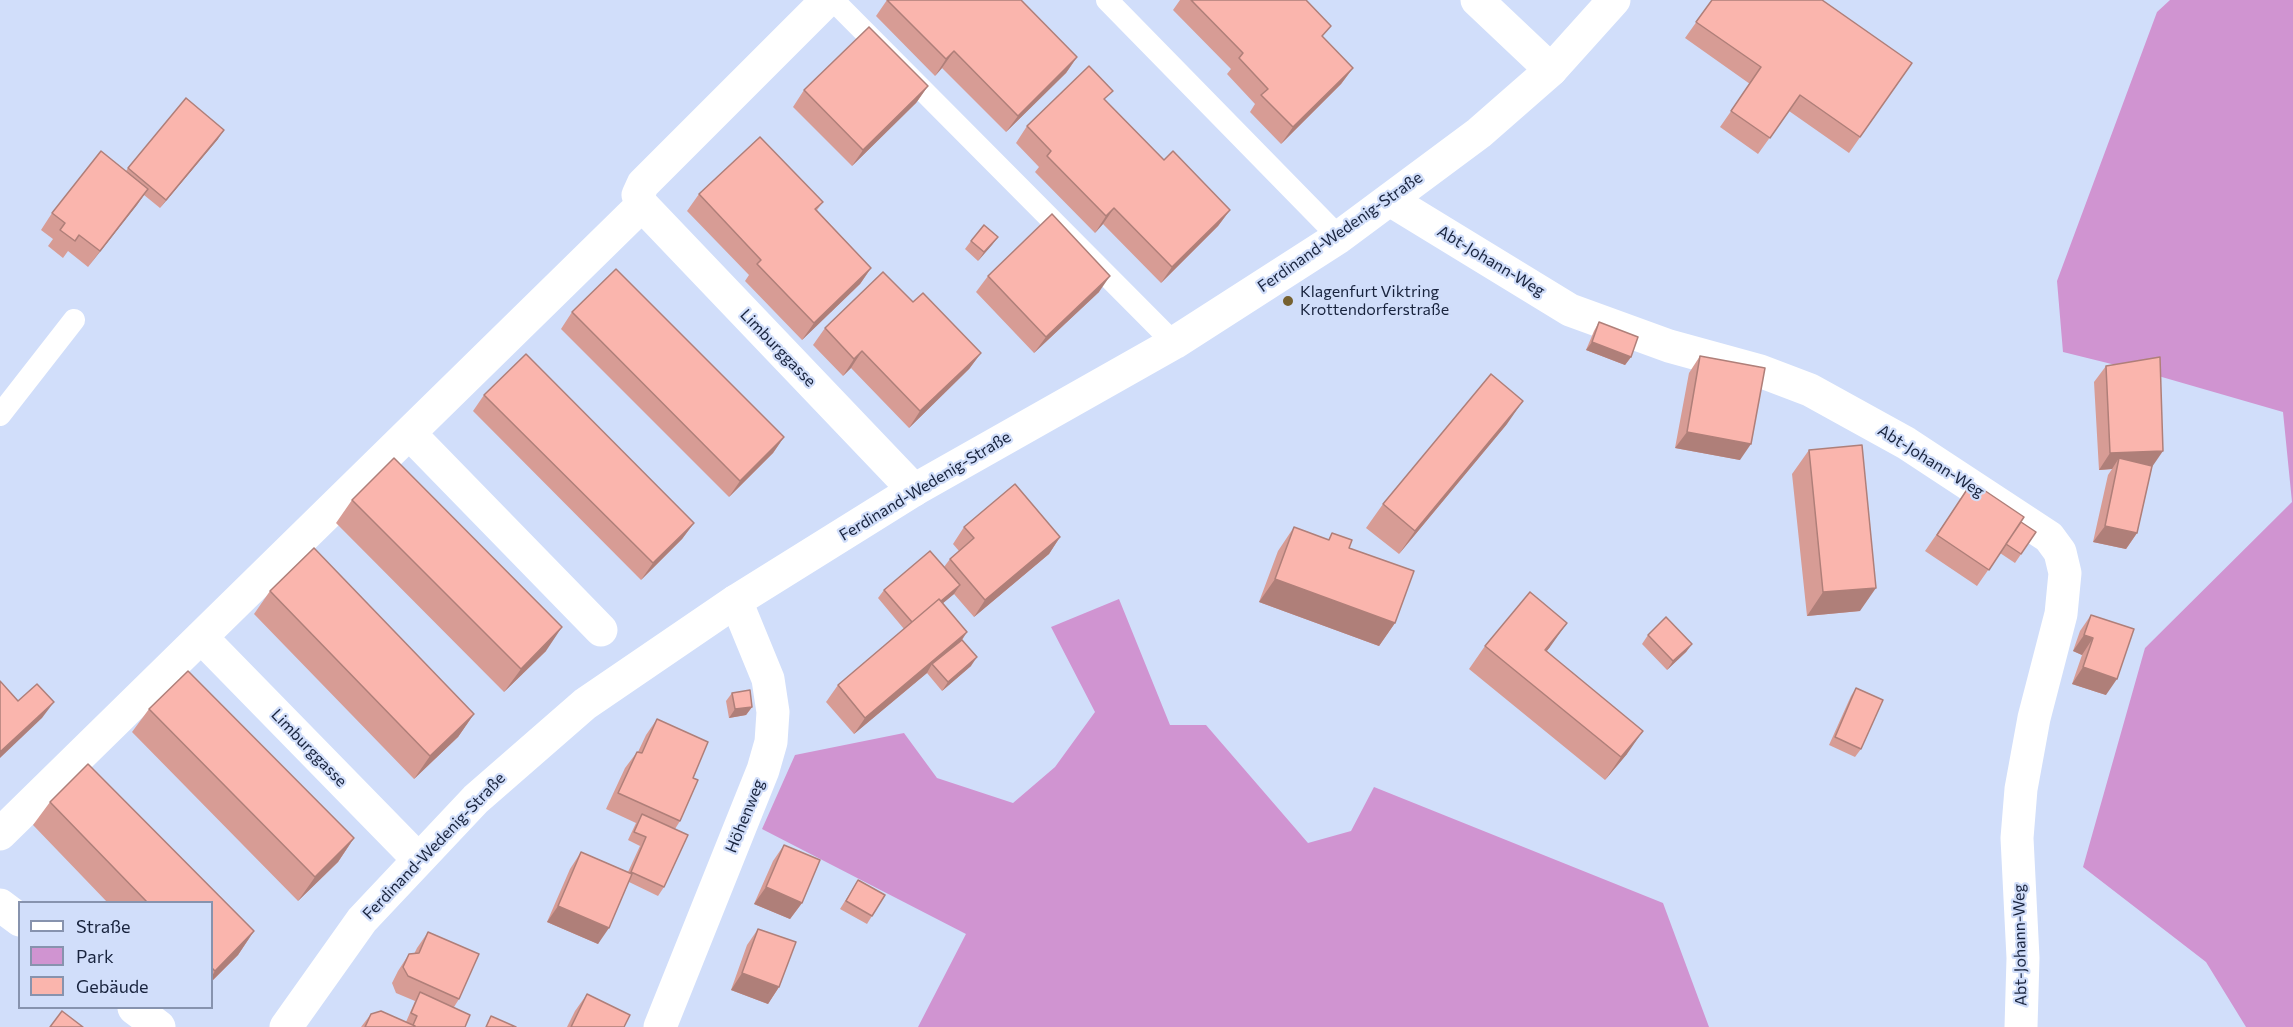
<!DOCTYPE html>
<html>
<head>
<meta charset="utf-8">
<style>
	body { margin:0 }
	#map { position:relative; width:2293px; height:1027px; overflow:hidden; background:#d1defa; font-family:Commissioner,sans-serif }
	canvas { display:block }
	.legend { position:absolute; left:18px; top:901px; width:195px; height:108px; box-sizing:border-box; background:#d1defa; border:2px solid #8793ae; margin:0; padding:8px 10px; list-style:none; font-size:18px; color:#18233d }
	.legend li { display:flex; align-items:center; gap:12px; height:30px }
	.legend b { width:30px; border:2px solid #8793ae }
</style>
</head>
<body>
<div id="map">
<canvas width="2293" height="1027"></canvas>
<ul class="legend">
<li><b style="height:8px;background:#fff"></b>Straße</li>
<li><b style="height:16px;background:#d094d1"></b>Park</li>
<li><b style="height:16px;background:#fab5ad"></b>Gebäude</li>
</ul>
</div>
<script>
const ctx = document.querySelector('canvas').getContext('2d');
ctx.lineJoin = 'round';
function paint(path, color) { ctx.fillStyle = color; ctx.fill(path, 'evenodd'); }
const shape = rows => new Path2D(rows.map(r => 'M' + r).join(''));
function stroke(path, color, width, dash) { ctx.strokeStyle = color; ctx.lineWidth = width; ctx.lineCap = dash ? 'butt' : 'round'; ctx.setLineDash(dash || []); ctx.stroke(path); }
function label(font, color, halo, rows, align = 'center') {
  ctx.font = font + ' Commissioner,sans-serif'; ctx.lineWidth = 4.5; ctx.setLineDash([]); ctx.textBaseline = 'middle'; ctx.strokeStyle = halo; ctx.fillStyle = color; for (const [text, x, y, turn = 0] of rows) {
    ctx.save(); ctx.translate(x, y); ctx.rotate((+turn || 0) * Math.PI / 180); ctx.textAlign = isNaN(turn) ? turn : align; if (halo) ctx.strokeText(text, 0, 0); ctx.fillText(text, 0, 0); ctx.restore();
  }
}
const green = shape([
	[2170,0,2293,0,2293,1027,2246,1027,2206,962,2083,867,2145,648,2292,502,2283,412,2148,373,2063,352,2057,281,2157,12],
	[1119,599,1170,725,1206,725,1308,843,1351,831,1374,787,1663,903,1709,1027,918,1027,966,934,762,829,795,755,904,733,937,778,1013,803,1055,767,1095,712,1051,627]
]);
const service = shape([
	[833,0,1174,343],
	[1107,0,1339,237],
	[0,415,74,320]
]);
const minor = shape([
	[827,0,643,184,638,195,642,205,914,490],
	[1477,0,1551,70],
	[1390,200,1570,310,1669,346,1760,371,1810,390,1906,443,2049,537,2060,552,2065,573,2061,614,2034,718,2021,789,2017,838,2023,958,2021,1027],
	[410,434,601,630],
	[201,637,418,859],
	[0,834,642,205],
	[0,905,20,920],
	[134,1008,159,1027],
	[660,1027,763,770,771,742,773,712,768,679,736,601]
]);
const tertiary = shape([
	[286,1027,362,920,476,799,585,704,736,601,914,490,1174,343,1339,237,1479,133,1551,70,1614,0]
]);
const wall = shape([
	[887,0,1077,57,1066,73,1006,132,942,68,935,76,876,16],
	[1180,0,1306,0,1323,38,1353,68,1341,84,1281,144,1250,112,1255,104,1227,74,1231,69,1173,10],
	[1712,0,1912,63,1849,153,1789,111,1758,154,1720,127,1750,84,1685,38],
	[928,86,916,103,852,166,793,107,804,90],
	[1106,101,1164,160,1230,210,1218,226,1161,283,1103,224,1095,233,1035,172,1039,167,1016,143,1027,126],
	[218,139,160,208,144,195,88,267,68,251,63,258,48,246,53,239,41,230,52,213,126,171,128,168],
	[699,194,823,202,817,210,871,268,860,284,802,340,745,281,749,275,687,211],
	[998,237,978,261,965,249,971,241],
	[988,276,1099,292,1034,353,976,292],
	[913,302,981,353,969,369,909,428,851,368,843,376,813,345,825,328],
	[572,312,784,437,773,453,729,497,561,329],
	[1599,322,1631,357,1625,365,1586,350,1594,331],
	[1700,356,1740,460,1675,448,1689,373],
	[2106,366,2152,467,2137,533,2126,549,2093,542,2108,475,2112,469,2099,470,2094,382],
	[484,395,694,523,682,539,641,580,473,411],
	[1507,424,1399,554,1366,528,1383,504],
	[1809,450,1860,611,1807,616,1792,474],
	[1961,499,2021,522,2036,532,2015,563,2000,553,1977,586,1925,551],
	[352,500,546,651,504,692,336,523],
	[964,527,1060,537,1049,554,974,617,954,594,943,603,967,632,962,640,971,666,942,691,927,673,854,734,826,702,838,685,904,629,878,598,884,590,944,567,950,559,959,551,953,544],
	[1294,527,1328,540,1332,533,1349,548,1395,623,1379,646,1259,602,1278,551],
	[270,591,474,714,458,737,414,779,254,614],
	[2091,615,2106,695,2072,684,2082,655,2073,651,2080,631],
	[1648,635,1692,644,1686,652,1667,670,1642,644],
	[1485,646,1550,647,1546,652,1627,754,1605,780,1469,669],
	[1856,688,1861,749,1855,757,1829,745,1851,696],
	[732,693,752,707,746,715,729,718,726,701],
	[149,709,354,838,338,862,298,901,132,732],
	[657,719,693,778,680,821,675,829,664,887,658,896,629,882,598,944,547,922,570,869,581,852,628,872,640,846,628,840,636,823,606,809,625,768,637,752,638,752,646,735],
	[88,764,254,931,238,955,212,981,212,903,108,903,33,825,50,802],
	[784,845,802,903,790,919,754,904,773,861],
	[858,880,872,916,867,924,840,909],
	[758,929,779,987,768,1004,731,990,747,945],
	[428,932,459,999,454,1007,465,1027,361,1027,371,1014,406,1022,415,1001,396,993,392,983,398,971,409,954,414,954,417,948],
	[587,994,624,1027,567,1027,575,1011]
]);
const shadedWall = shape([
	[954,51,942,68,935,76,946,59],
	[1077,57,1066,73,1006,132,1018,116],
	[1353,68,1341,84,1281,144,1293,127],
	[928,86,916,103,852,166,863,150],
	[224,130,218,139,160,208,166,200],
	[148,189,137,205,88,267,100,251],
	[1114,208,1103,224,1095,233,1106,216],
	[1230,210,1218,226,1161,283,1172,267],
	[998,237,992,245,978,261,984,252],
	[871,268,860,284,802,340,814,323],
	[1110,276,1099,292,1034,353,1046,337],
	[1592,342,1631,357,1625,365,1586,350],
	[862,351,851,368,843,376,854,359],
	[981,353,969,369,909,428,920,411],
	[1523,401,1507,424,1399,554,1415,531],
	[1687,432,1751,444,1740,460,1675,448],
	[784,437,773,453,729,497,740,481],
	[2163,451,2152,467,2119,458,2112,469,2099,470,2110,453],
	[694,523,682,539,641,580,653,563],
	[2105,526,2137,533,2126,549,2093,542],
	[1060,537,1049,554,974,617,985,600],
	[1275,579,1395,623,1379,646,1259,602],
	[960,585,954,594,907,633,913,624],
	[1876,588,1860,611,1807,616,1823,592],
	[1567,623,1550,647,1528,674,1545,650],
	[562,627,546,651,504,692,521,669],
	[967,632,956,648,932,664,927,673,854,734,865,718],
	[2084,635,2093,638,2082,655,2073,651],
	[1692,644,1686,652,1667,670,1673,661],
	[977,657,971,666,942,691,948,682],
	[2083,667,2117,679,2106,695,2072,684],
	[54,702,42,718,0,758,0,752],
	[752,707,746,715,729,718,735,709],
	[474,714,458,737,414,779,430,756],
	[1643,731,1627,754,1605,780,1621,757],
	[354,838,338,862,298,901,315,877],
	[766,887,802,903,790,919,754,904],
	[558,906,609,928,598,944,547,922],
	[254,931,238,955,212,981,212,976,215,971],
	[742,973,779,987,768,1004,731,990]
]);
const building = shape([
	[887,0,1021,0,1077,57,1018,116,954,51,946,59,887,0],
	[1191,0,1306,0,1331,26,1322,36,1353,68,1293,127,1261,95,1268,89,1239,58,1243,53,1191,0],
	[1712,0,1822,0,1912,63,1860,137,1800,95,1770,138,1731,111,1761,67,1696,22,1712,0],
	[869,27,928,86,863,150,804,90,869,27],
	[1089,66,1113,91,1104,99,1164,160,1173,151,1230,210,1172,267,1114,208,1106,216,1047,156,1051,151,1027,126,1089,66],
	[186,98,224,130,166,200,128,168,186,98],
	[760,137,823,202,815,209,871,268,814,323,757,264,761,260,699,194,760,137],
	[101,151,148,189,100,251,79,235,75,241,60,230,65,223,52,213,101,151],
	[1052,214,1110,276,1046,337,988,276,1052,214],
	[984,225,998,237,984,252,971,241,984,225],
	[616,269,784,437,740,481,572,312,616,269],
	[883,272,913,302,923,293,981,353,920,411,862,351,854,359,825,328,883,272],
	[1599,322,1638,337,1631,357,1592,342,1599,322],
	[526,354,694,523,653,563,484,395,526,354],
	[1700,356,1765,368,1751,444,1687,432,1700,356],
	[2160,357,2163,451,2110,453,2106,366,2160,357],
	[1491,374,1523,401,1415,531,1383,504,1491,374],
	[1862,445,1876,588,1823,592,1809,450,1862,445],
	[394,458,562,627,521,669,352,500,394,458],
	[2119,458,2152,466,2137,533,2105,526,2119,458],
	[1972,482,2024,517,1989,570,1937,535,1972,482],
	[1015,484,1060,537,985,600,950,559,974,538,964,527,1015,484],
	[2021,522,2036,532,2021,554,2006,544,2021,522],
	[1294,527,1329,540,1332,533,1352,540,1349,548,1414,571,1395,623,1275,579,1294,527],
	[314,548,474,714,430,756,270,591,314,548],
	[930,551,960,585,941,601,939,599,912,622,884,590,930,551],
	[1530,592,1567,623,1545,650,1643,731,1621,757,1485,646,1530,592],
	[939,599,967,632,865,718,838,685,939,599],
	[2091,615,2134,629,2117,679,2083,667,2093,638,2084,635,2091,615],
	[1666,617,1692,644,1673,661,1648,635,1666,617],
	[962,640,977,657,948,682,932,664,962,640],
	[188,671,354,838,315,877,149,709,188,671],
	[0,681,18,701,37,684,54,702,0,752,0,681],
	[1856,688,1883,700,1861,749,1835,737,1856,688],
	[750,690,752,707,735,709,732,693,750,690],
	[657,719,708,742,693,778,698,780,680,821,618,793,637,752,642,753,657,719],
	[88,764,254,931,215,971,212,968,212,903,148,903,50,802,88,764],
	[642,814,688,835,664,887,631,872,646,837,634,832,642,814],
	[784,845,820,860,802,903,766,887,784,845],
	[581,852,632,874,609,928,558,906,581,852],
	[858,880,885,895,872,916,846,901,858,880],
	[758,929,796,942,779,987,742,973,758,929],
	[428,932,479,954,459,999,408,976,403,967,409,954,419,953,428,932],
	[420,992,470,1015,465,1027,414,1027,415,1026,413,1025,417,1016,411,1013,420,992],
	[587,994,630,1015,624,1027,571,1027,587,994],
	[62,1011,83,1027,50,1027,62,1011],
	[381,1011,415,1026,414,1027,365,1027,371,1014,381,1011],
	[491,1016,516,1027,486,1027,491,1016]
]);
const markers = [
	[1288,301,6,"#766130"]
];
const streetNames = [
	["Ferdinand-Wedenig-Straße",1340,232,-35],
	["Abt-Johann-Weg",1491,261,31],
	["Limburggasse",778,348,46],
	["Abt-Johann-Weg",1931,461,32],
	["Ferdinand-Wedenig-Straße",925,486,-31],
	["Limburggasse",309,748,46],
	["Höhenweg",745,816,-68],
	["Ferdinand-Wedenig-Straße",434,846,-46],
	["Abt-Johann-Weg",2020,945,-91]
];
const poiNames = [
	["Klagenfurt Viktring",1300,292],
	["Krottendorferstraße",1300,310]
];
paint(green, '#d094d1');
stroke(service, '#fff', 22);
stroke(minor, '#fff', 33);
stroke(tertiary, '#fff', 33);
paint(wall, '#d79c95');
paint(shadedWall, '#af7f79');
paint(building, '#fab5ad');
stroke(building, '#af7f79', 1.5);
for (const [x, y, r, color] of markers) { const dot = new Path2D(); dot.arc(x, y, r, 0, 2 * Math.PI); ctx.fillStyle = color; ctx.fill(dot); stroke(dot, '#d1defa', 2); }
label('16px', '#18233d', '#d1defa', streetNames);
label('16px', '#18233d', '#d1defa', poiNames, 'left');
</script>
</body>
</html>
